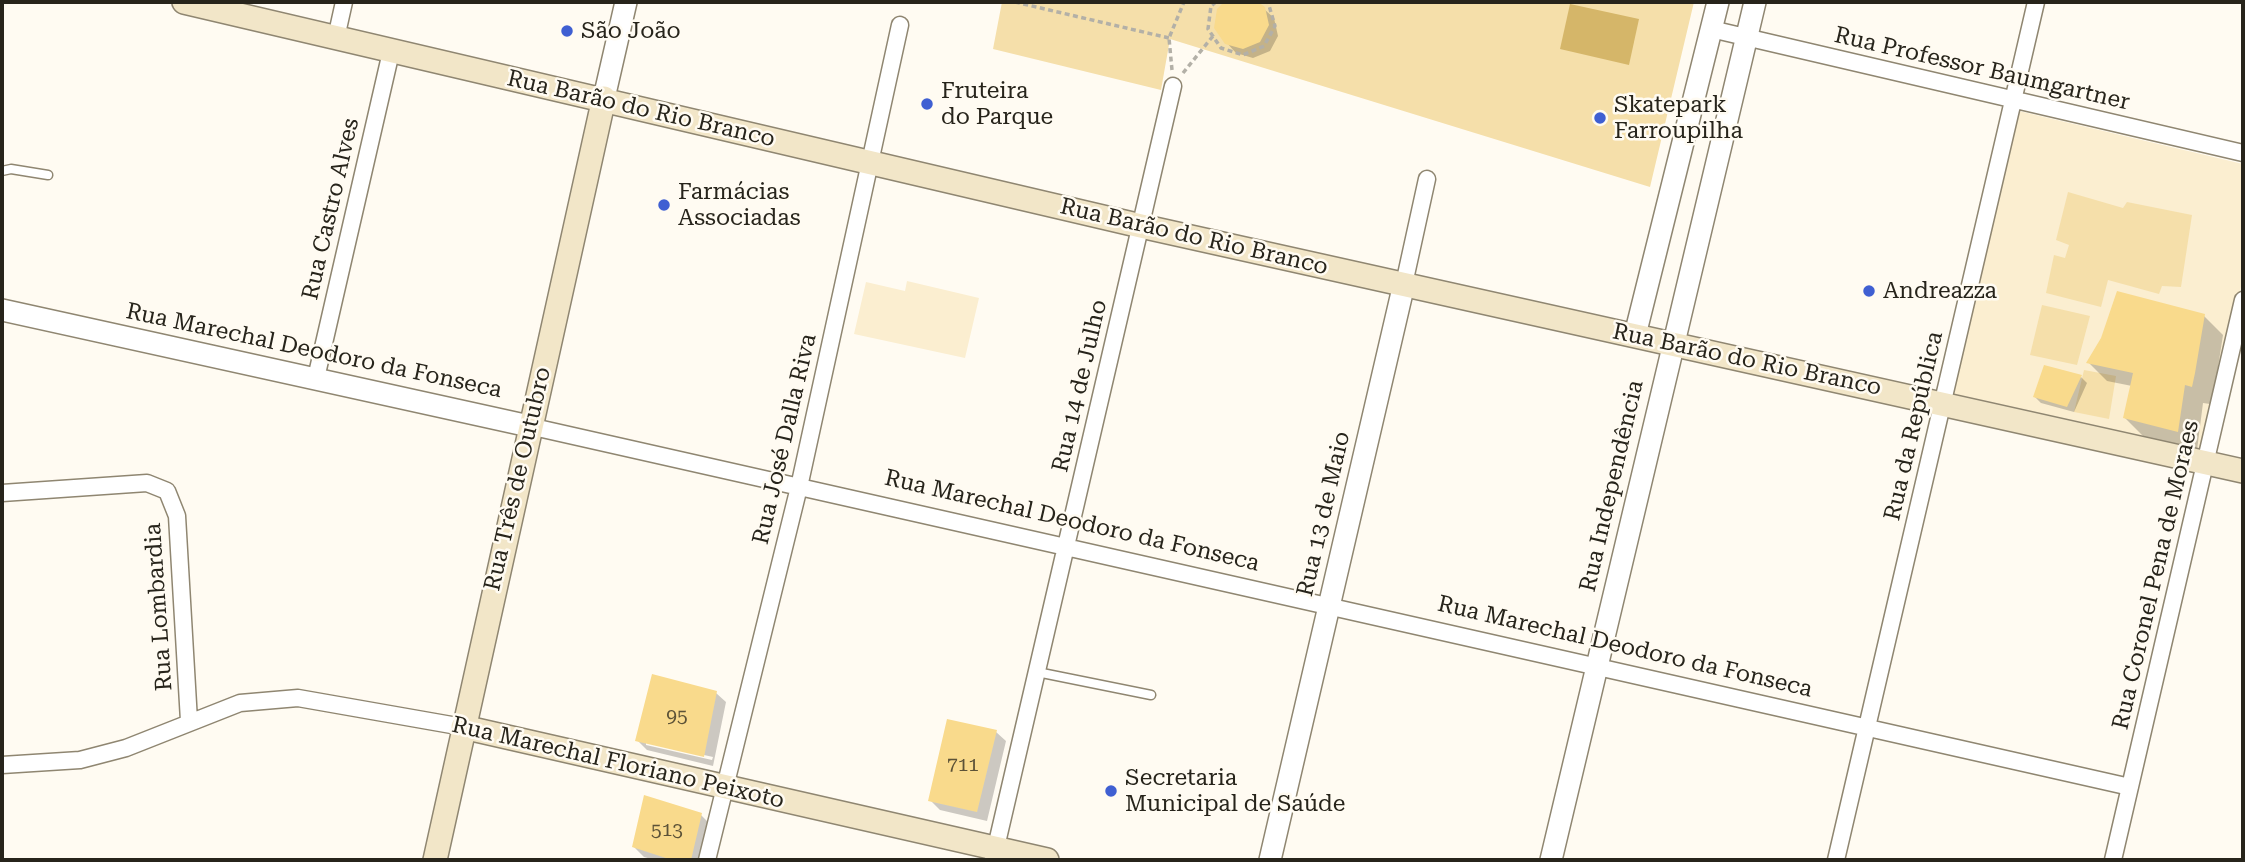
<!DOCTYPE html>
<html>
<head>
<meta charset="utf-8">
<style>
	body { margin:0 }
	#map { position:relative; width:2245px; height:862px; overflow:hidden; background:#fffbf2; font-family:"Roboto Serif",serif }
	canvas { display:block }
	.frame { position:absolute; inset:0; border:4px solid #27241b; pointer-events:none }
</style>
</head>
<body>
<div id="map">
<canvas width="2245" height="862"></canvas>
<div class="frame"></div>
</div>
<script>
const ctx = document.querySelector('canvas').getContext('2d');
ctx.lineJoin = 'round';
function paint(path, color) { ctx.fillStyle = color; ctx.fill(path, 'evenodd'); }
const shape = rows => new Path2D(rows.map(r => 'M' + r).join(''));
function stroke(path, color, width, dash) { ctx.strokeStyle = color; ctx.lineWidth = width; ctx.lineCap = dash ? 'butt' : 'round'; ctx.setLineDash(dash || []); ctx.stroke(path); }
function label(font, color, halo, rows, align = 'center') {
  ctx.font = font + ' "Roboto Serif",serif'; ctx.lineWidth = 5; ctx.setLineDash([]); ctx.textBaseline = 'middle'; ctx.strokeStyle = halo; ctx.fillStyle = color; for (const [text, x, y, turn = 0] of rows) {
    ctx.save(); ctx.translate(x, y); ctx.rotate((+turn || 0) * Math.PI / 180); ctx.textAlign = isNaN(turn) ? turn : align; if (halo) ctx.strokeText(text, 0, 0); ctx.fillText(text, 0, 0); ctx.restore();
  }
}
const built = shape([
	[2019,111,2243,164,2243,276,2216,417,2201,454,1951,400],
	[907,281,979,298,965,358,854,334,866,282,905,291]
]);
const green = shape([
	[1002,2,1694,2,1650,187,1170,39,1161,90,993,49],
	[2068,192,2123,208,2127,202,2192,215,2181,287,2162,286,2159,294,2108,280,2101,307,2046,293,2054,255,2065,258,2069,245,2056,240],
	[2042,305,2090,316,2077,365,2030,355],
	[2084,370,2116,376,2109,419,2074,412]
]);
const water = shape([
	[1570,4,1639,19,1629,65,1560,49]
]);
const shadow = shape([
	[1227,2,1256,2,1274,18,1278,36,1270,51,1253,58,1236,53,1226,42,1218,10],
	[2204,316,2223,335,2214,393,2210,404,2203,403,2197,450,2144,437,2125,418,2132,386,2107,381,2089,363],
	[2081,377,2087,383,2074,412,2041,403,2035,397],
	[716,693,726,702,713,766,647,750,637,740],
	[646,742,713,757,712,760,646,745],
	[996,732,1006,741,987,821,940,810,930,800],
	[701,815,711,825,702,860,655,860,644,857,634,847]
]);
const building = shape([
	[1224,2,1258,2,1265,7,1269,25,1260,42,1243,49,1225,44,1214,28,1217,9],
	[2117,291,2205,314,2195,373,2192,387,2185,385,2178,432,2123,418,2133,373,2086,363,2101,338],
	[2044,365,2082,375,2067,407,2033,397],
	[652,674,717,691,704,757,635,741],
	[947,719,997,730,977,812,928,801],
	[644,795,702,813,691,860,672,860,632,847]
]);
const path = shape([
	[1015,2,1169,38],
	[1216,2,1211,6,1208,29,1221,48,1243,55,1264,46,1275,26,1268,2],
	[1172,70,1169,38,1184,2],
	[1183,73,1213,36]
]);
const service = shape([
	[2,171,11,169,48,175],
	[1037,672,1151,695]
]);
const minor = shape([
	[1711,29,2243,153],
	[336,38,344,2],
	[1404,284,1427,179],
	[316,378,391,52],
	[529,426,2130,787],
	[2,493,147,483,167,491,177,516,189,721],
	[2,765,80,760,126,748,240,703,298,698,463,727],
	[707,860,799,487,900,25],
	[993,860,1173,86],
	[1836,860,2036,2],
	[2113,860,2243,300]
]);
const tertiary = shape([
	[604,98,626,2],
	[2,310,529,426],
	[1635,335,1718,2],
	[1270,860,1404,284],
	[1551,860,1755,2]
]);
const secondary = shape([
	[184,2,1141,226,2243,471],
	[463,727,1047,860],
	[435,860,604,98]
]);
const markers = [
	[567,31,7,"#3f5fd2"],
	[927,104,7,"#3f5fd2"],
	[1600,118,7,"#3f5fd2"],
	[664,205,7,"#3f5fd2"],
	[1869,291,7,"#3f5fd2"],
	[1111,791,7,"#3f5fd2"]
];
const numberNames = [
	["95",677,716],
	["711",963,765],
	["513",667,830]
];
const poiNames = [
	["São João",581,31],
	["Fruteira",941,91],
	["do Parque",941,117],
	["Skatepark",1614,105],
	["Farroupilha",1614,131],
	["Farmácias",678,192],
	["Associadas",678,218],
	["Andreazza",1883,291],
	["Secretaria",1125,778],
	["Municipal de Saúde",1125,804]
];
const streetNames = [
	["Rua Professor Baumgartner",1982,69,13],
	["Rua Barão do Rio Branco",641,109,13],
	["Rua Castro Alves",331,209,-77],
	["Rua Barão do Rio Branco",1194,237,13],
	["Rua Marechal Deodoro da Fonseca",314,351,12],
	["Rua Barão do Rio Branco",1747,360,12],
	["Rua 14 de Julho",1080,386,-77],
	["Rua da República",1914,426,-77],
	["Rua José Dalla Riva",785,439,-77],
	["Rua Três de Outubro",518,479,-77],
	["Rua Independência",1612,486,-77],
	["Rua 13 de Maio",1324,514,-77],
	["Rua Marechal Deodoro da Fonseca",1072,521,13],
	["Rua Coronel Pena de Moraes",2156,575,-77],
	["Rua Lombardia",159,607,-94],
	["Rua Marechal Deodoro da Fonseca",1625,647,13],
	["Rua Marechal Floriano Peixoto",618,763,13]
];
paint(built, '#fbeed0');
paint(green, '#f5dfaa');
paint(water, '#d5b669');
paint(shadow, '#0003');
paint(building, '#f9da8c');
stroke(service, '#8f8671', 11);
stroke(minor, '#8f8671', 19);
stroke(tertiary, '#8f8671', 24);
stroke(secondary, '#8f8671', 26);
stroke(path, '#b3b0a7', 3.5, [5, 3.5]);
stroke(service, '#fff', 8);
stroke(minor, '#fff', 16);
stroke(tertiary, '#fff', 21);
stroke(secondary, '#f2e6c8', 23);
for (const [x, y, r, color] of markers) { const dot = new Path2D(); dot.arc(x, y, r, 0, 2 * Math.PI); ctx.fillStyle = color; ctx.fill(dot); stroke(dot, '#fffbf2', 2.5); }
label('19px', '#5c5237', null, numberNames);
label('23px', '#27241b', '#fffbf2', poiNames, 'left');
label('23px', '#27241b', '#fffbf2', streetNames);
</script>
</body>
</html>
